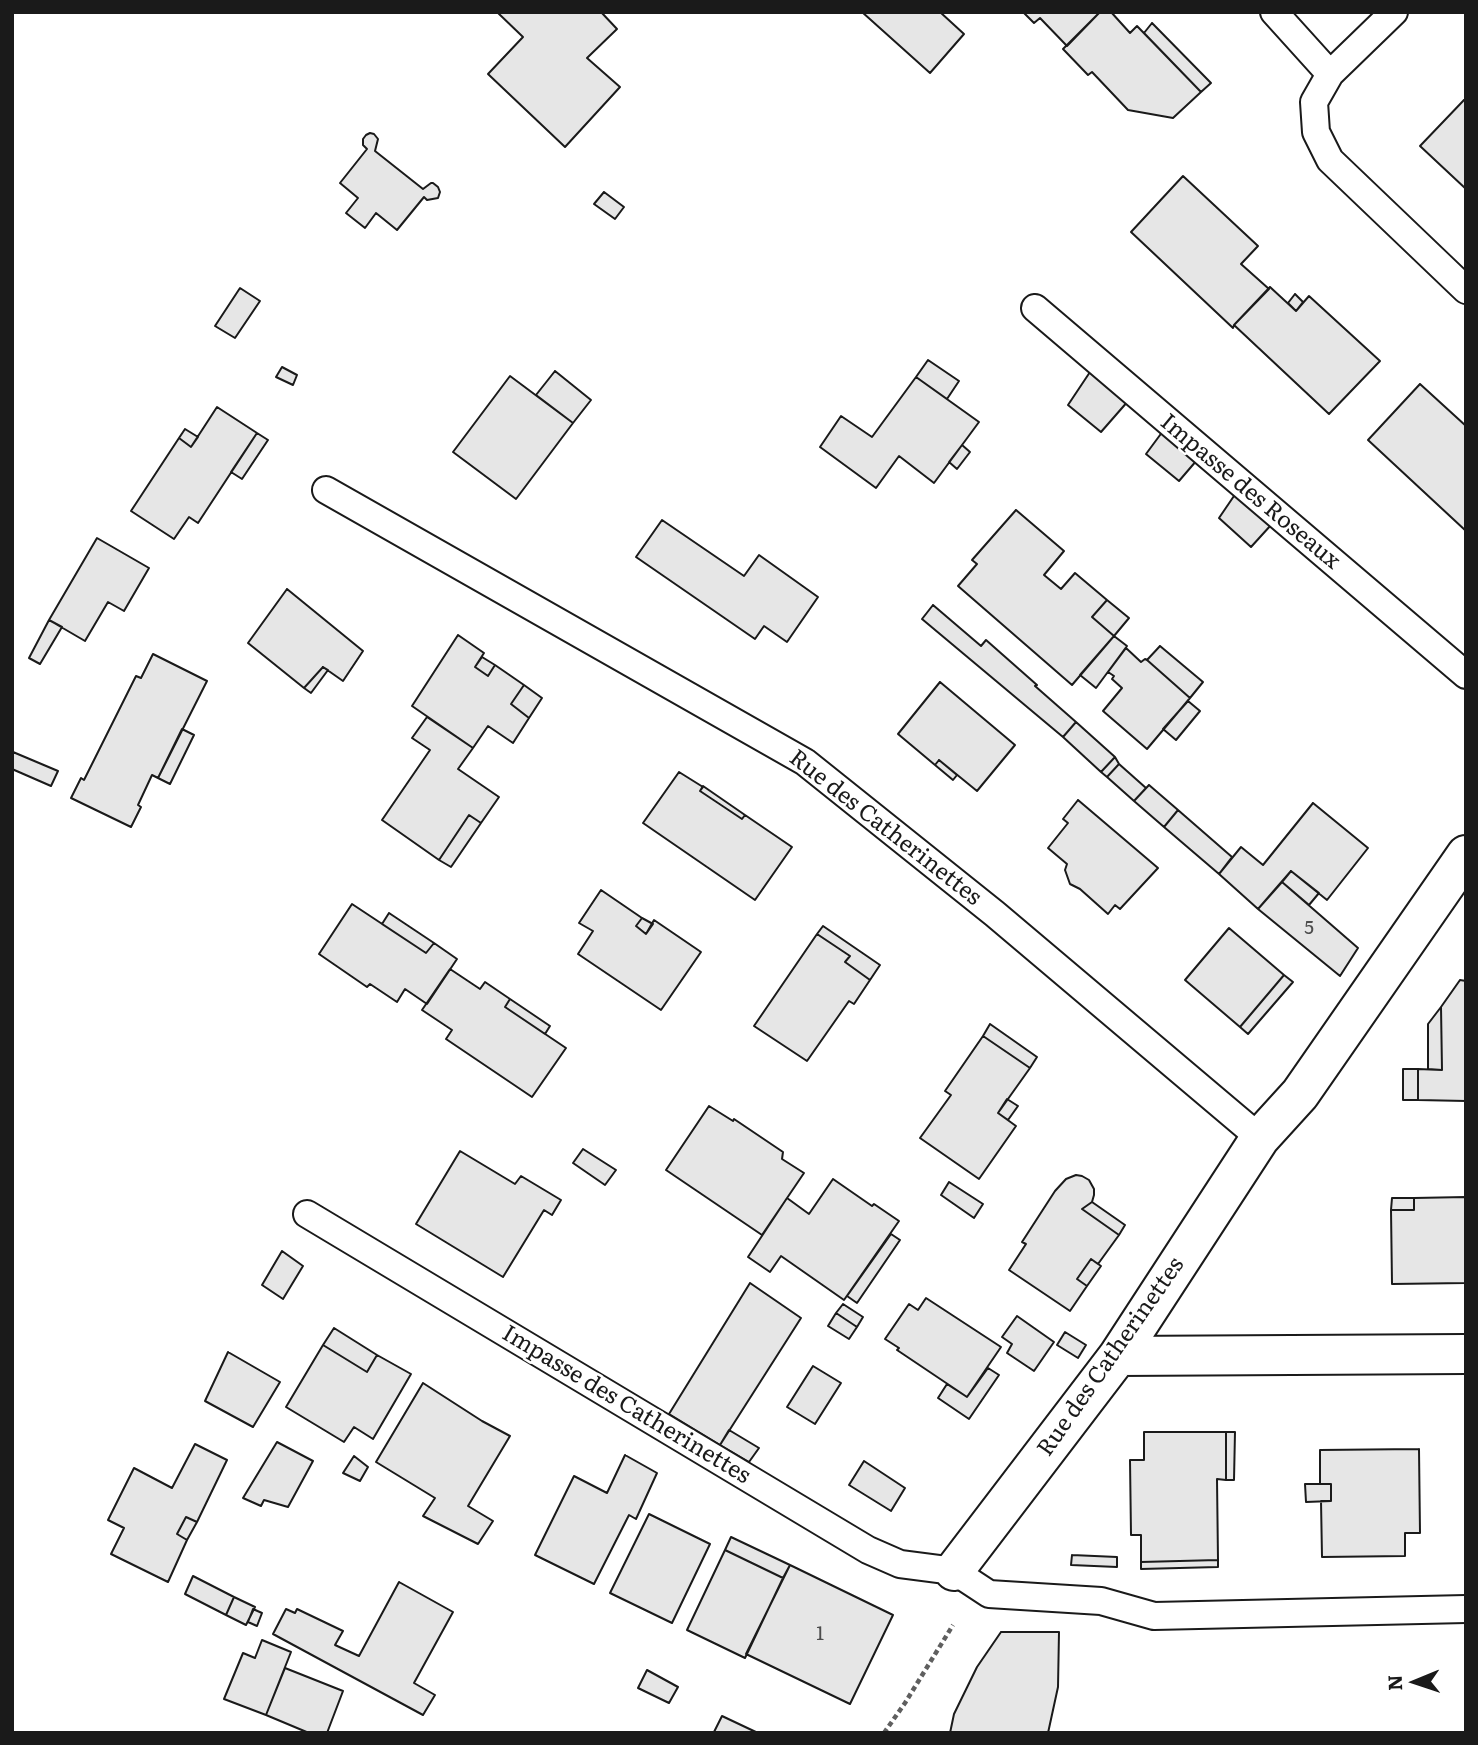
<!DOCTYPE html>
<html>
<head>
<meta charset="utf-8">
<style>
	body { margin:0 }
	#map { position:relative; width:1478px; height:1745px; overflow:hidden; background:#fff; font-family:Literata,serif }
	canvas { display:block }
	.frame { position:absolute; inset:0; border:14px solid #1a1a1a; pointer-events:none }
	.north { position:absolute; left:1380px; top:1647px; width:70px; height:70px; -webkit-text-stroke:5px #fff; paint-order:stroke; rotate:268deg; font-size:19px; font-weight:700; line-height:28px; text-align:center; color:#1a1a1a }
	.north::after { content:''; display:block; margin:auto; width:24px; height:32px; background:#1a1a1a; clip-path:polygon(50% 0,100% 100%,50% 72%,0 100%) }
</style>
</head>
<body>
<div id="map">
<canvas width="1478" height="1745"></canvas>
<div class="frame"></div>
<div class="north">N</div>
</div>
<script>
const ctx = document.querySelector('canvas').getContext('2d');
ctx.lineJoin = 'round';
function paint(path, color) { ctx.fillStyle = color; ctx.fill(path, 'evenodd'); }
const shape = rows => new Path2D(rows.map(r => 'M' + r).join(''));
function stroke(path, color, width, dash) { ctx.strokeStyle = color; ctx.lineWidth = width; ctx.lineCap = dash ? 'butt' : 'round'; ctx.setLineDash(dash || []); ctx.stroke(path); }
function label(font, color, halo, rows, align = 'center') {
  ctx.font = font + ' Literata,serif'; ctx.lineWidth = 5; ctx.setLineDash([]); ctx.textBaseline = 'middle'; ctx.strokeStyle = halo; ctx.fillStyle = color; for (const [text, x, y, turn = 0] of rows) {
    ctx.save(); ctx.translate(x, y); ctx.rotate((+turn || 0) * Math.PI / 180); ctx.textAlign = isNaN(turn) ? turn : align; if (halo) ctx.strokeText(text, 0, 0); ctx.fillText(text, 0, 0); ctx.restore();
  }
}
const building = shape([
	[497,12,601,12,617,29,587,58,620,87,565,147,488,74,523,37,497,12],
	[862,12,940,12,964,34,930,73,862,12],
	[1023,12,1100,12,1067,46,1040,18,1034,23,1023,12],
	[1100,12,1111,12,1130,33,1137,26,1201,92,1173,118,1128,110,1092,72,1088,75,1063,49,1100,12],
	[1152,23,1211,83,1201,92,1144,33,1152,23],
	[1464,100,1466,102,1466,189,1420,146,1464,100],
	[370,133,374,134,378,139,375,151,423,189,431,183,433,183,438,187,440,192,438,198,427,200,424,197,397,230,376,213,365,228,346,213,358,198,340,183,367,149,363,145,363,139,366,135,370,133],
	[1183,176,1258,246,1241,264,1269,289,1234,325,1233,328,1131,232,1183,176],
	[604,192,624,207,615,219,594,204,604,192],
	[1270,287,1296,311,1309,296,1380,361,1329,414,1234,325,1270,287],
	[240,288,260,301,235,338,215,326,240,288],
	[1295,294,1303,302,1296,311,1288,303,1295,294],
	[928,360,959,381,947,399,916,377,928,360],
	[282,367,297,375,293,385,276,377,282,367],
	[1092,369,1129,400,1101,432,1068,405,1092,369],
	[555,371,591,400,573,423,536,395,555,371],
	[510,376,573,423,516,499,453,452,510,376],
	[916,377,979,422,934,483,899,456,876,488,820,447,841,416,872,437,916,377],
	[1420,384,1466,426,1466,531,1368,440,1420,384],
	[217,407,257,433,198,523,189,517,174,539,131,511,179,438,191,447,217,407],
	[185,429,198,437,191,447,179,438,185,429],
	[1163,431,1197,460,1179,481,1146,454,1163,431],
	[257,433,268,440,242,479,231,472,257,433],
	[962,445,970,452,957,469,949,462,962,445],
	[1236,493,1271,525,1251,547,1219,518,1236,493],
	[1016,510,1064,551,1044,575,1061,589,1075,573,1107,600,1092,617,1114,636,1072,685,958,586,977,564,972,560,1016,510],
	[662,520,744,576,759,555,818,597,787,642,764,626,755,639,636,557,662,520],
	[97,538,149,568,124,611,108,602,85,641,49,620,97,538],
	[287,589,363,651,343,681,323,667,304,688,248,643,287,589],
	[1107,600,1129,618,1114,636,1092,617,1107,600],
	[933,605,981,646,986,640,1037,685,1035,686,1076,722,1063,737,922,619,933,605],
	[49,620,62,627,40,664,29,658,49,620],
	[458,635,484,653,475,667,488,676,495,665,524,685,511,704,529,718,513,743,488,726,473,748,412,706,458,635],
	[1114,636,1127,646,1096,688,1080,675,1114,636],
	[1160,646,1203,682,1190,698,1147,660,1160,646],
	[1126,648,1141,662,1145,659,1147,660,1190,698,1147,749,1103,711,1122,688,1112,679,1114,676,1108,672,1126,648],
	[153,654,207,681,158,778,152,775,138,805,141,807,131,827,71,798,81,778,84,780,136,676,141,678,153,654],
	[482,657,495,665,488,676,475,667,482,657],
	[323,667,328,670,311,693,304,688,323,667],
	[940,682,1015,745,977,791,939,760,935,765,898,734,940,682],
	[524,685,542,698,529,718,511,704,524,685],
	[1188,701,1200,711,1176,740,1163,729,1188,701],
	[427,717,473,748,458,769,499,797,481,823,469,815,439,860,382,820,430,750,412,738,427,717],
	[1076,722,1115,757,1101,772,1063,737,1076,722],
	[182,729,194,735,170,784,158,778,182,729],
	[13,752,58,771,51,786,12,769,13,752],
	[1115,757,1119,764,1107,777,1101,772,1115,757],
	[939,760,957,775,953,780,935,765,939,760],
	[1119,764,1146,788,1134,801,1107,777,1119,764],
	[679,772,703,787,700,791,742,819,745,815,792,847,755,900,643,823,679,772],
	[1149,785,1178,810,1164,827,1134,801,1149,785],
	[703,786,745,815,742,819,700,791,703,786],
	[1078,800,1158,868,1120,909,1115,905,1108,914,1080,889,1070,884,1065,870,1067,864,1048,848,1068,823,1063,819,1078,800],
	[1313,803,1368,848,1327,900,1291,871,1258,909,1219,874,1241,847,1263,865,1313,803],
	[1178,810,1232,857,1219,874,1164,827,1178,810],
	[469,815,481,823,451,867,439,860,469,815],
	[1291,871,1319,893,1309,905,1282,882,1291,871],
	[1282,882,1358,948,1340,976,1258,909,1282,882],
	[601,890,642,918,636,926,646,934,654,920,701,952,661,1010,578,954,593,931,579,923,601,890],
	[352,904,426,953,434,943,457,959,427,1004,405,989,397,1002,370,984,367,987,319,954,352,904],
	[389,913,434,943,426,953,382,924,389,913],
	[642,918,653,924,646,934,636,926,642,918],
	[823,926,880,965,870,980,845,962,850,956,817,934,823,926],
	[1229,928,1284,975,1240,1027,1185,980,1229,928],
	[817,934,850,956,845,962,870,980,854,1004,849,1001,807,1061,754,1026,817,934],
	[450,969,480,989,485,982,510,999,505,1007,566,1048,532,1097,446,1039,452,1030,422,1010,450,969],
	[1284,975,1293,982,1248,1034,1240,1027,1284,975],
	[1460,980,1466,981,1466,1101,1418,1100,1418,1069,1442,1070,1441,1007,1460,980],
	[510,999,550,1026,545,1034,505,1007,510,999],
	[1441,1007,1442,1070,1428,1069,1428,1024,1441,1007],
	[990,1024,1037,1057,1030,1068,983,1036,990,1024],
	[983,1036,1030,1068,998,1113,1016,1126,979,1179,920,1138,951,1095,945,1091,983,1036],
	[1403,1069,1418,1069,1418,1100,1403,1100,1403,1069],
	[1007,1099,1018,1106,1008,1120,998,1113,1007,1099],
	[709,1106,733,1121,734,1119,783,1152,782,1159,804,1173,762,1235,666,1170,709,1106],
	[583,1149,616,1170,605,1185,573,1163,583,1149],
	[460,1151,515,1184,521,1176,561,1200,552,1215,544,1210,503,1277,416,1224,460,1151],
	[1076,1175,1082,1176,1089,1180,1094,1189,1094,1195,1092,1202,1082,1209,1119,1235,1098,1264,1091,1259,1077,1279,1087,1286,1070,1311,1009,1270,1026,1244,1022,1242,1055,1191,1066,1179,1076,1175],
	[833,1179,872,1206,874,1204,899,1221,844,1300,781,1256,770,1272,748,1257,787,1198,809,1214,833,1179],
	[949,1182,983,1204,974,1218,941,1195,949,1182],
	[1466,1197,1466,1283,1392,1284,1391,1210,1414,1210,1414,1198,1466,1197],
	[1392,1198,1414,1198,1414,1210,1391,1210,1392,1198],
	[1092,1202,1125,1225,1119,1235,1082,1209,1092,1202],
	[891,1234,900,1240,857,1303,847,1296,891,1234],
	[282,1251,303,1266,283,1299,262,1285,282,1251],
	[1091,1259,1101,1266,1087,1286,1077,1279,1091,1259],
	[750,1283,801,1318,720,1445,669,1414,750,1283],
	[926,1298,1001,1347,967,1397,897,1350,899,1348,885,1339,909,1304,918,1310,926,1298],
	[843,1304,863,1317,857,1327,836,1313,843,1304],
	[836,1313,857,1327,849,1339,828,1326,836,1313],
	[1017,1316,1054,1342,1034,1371,1007,1353,1012,1344,1002,1337,1017,1316],
	[334,1328,377,1355,367,1372,323,1345,334,1328],
	[1065,1332,1086,1345,1078,1358,1057,1345,1065,1332],
	[323,1345,367,1372,377,1355,411,1374,373,1439,354,1427,344,1442,286,1407,323,1345],
	[228,1352,280,1382,253,1427,205,1401,228,1352],
	[813,1366,841,1383,815,1424,787,1407,813,1366],
	[988,1368,999,1375,969,1419,938,1398,947,1384,967,1397,988,1368],
	[423,1383,482,1421,510,1436,468,1506,493,1521,478,1544,423,1516,435,1498,376,1462,423,1383],
	[729,1430,759,1448,749,1462,720,1445,729,1430],
	[1144,1432,1226,1432,1226,1480,1217,1479,1218,1560,1141,1562,1141,1535,1131,1535,1130,1460,1144,1460,1144,1432],
	[1226,1432,1235,1432,1234,1480,1226,1480,1226,1432],
	[277,1442,313,1461,288,1507,264,1500,261,1506,243,1498,277,1442],
	[195,1444,227,1460,197,1522,186,1517,177,1534,187,1540,168,1582,111,1554,124,1528,108,1520,134,1468,172,1488,195,1444],
	[1419,1449,1420,1533,1405,1533,1405,1556,1322,1557,1321,1501,1331,1501,1331,1484,1320,1484,1320,1450,1419,1449],
	[625,1455,657,1473,636,1519,629,1515,594,1584,535,1555,574,1476,607,1493,625,1455],
	[354,1456,368,1467,360,1481,343,1473,354,1456],
	[864,1461,905,1488,891,1511,849,1485,864,1461],
	[1305,1484,1331,1484,1331,1501,1306,1502,1305,1484],
	[649,1514,710,1544,672,1623,610,1593,649,1514],
	[186,1517,197,1522,187,1540,177,1534,186,1517],
	[731,1537,790,1565,783,1578,725,1550,731,1537],
	[725,1550,783,1578,745,1658,687,1630,725,1550],
	[1072,1555,1117,1557,1117,1567,1071,1565,1072,1555],
	[1218,1560,1218,1567,1141,1569,1141,1562,1218,1560],
	[790,1565,893,1615,850,1704,746,1654,790,1565],
	[193,1576,234,1597,226,1615,185,1594,193,1576],
	[399,1582,453,1612,414,1683,435,1695,423,1715,273,1634,286,1609,295,1613,297,1609,343,1631,335,1645,359,1656,399,1582],
	[234,1597,255,1607,246,1625,226,1615,234,1597],
	[253,1609,262,1613,257,1626,248,1622,253,1609],
	[1001,1632,1059,1632,1058,1687,1048,1733,950,1733,954,1714,977,1667,1001,1632],
	[262,1640,291,1652,266,1715,224,1699,243,1653,255,1658,262,1640],
	[285,1668,343,1691,327,1733,309,1733,266,1715,285,1668],
	[647,1670,678,1687,669,1703,638,1688,647,1670],
	[722,1716,758,1733,714,1732,722,1716]
]);
const path = shape([
	[884,1733,905,1703,953,1625]
]);
const service = shape([
	[1274,12,1330,74],
	[1394,12,1330,74,1314,102,1316,132,1330,160,1466,290],
	[1035,308,1466,675],
	[326,490,805,762,995,914,1260,1138],
	[307,1214,868,1550,900,1564,954,1571,989,1594,1101,1601,1154,1616,1466,1609]
]);
const minor = shape([
	[1118,1356,1466,1354],
	[954,1571,1118,1356,1260,1138,1300,1094,1466,855]
]);
const numberNames = [
	["5",1309,928],
	["1",820,1634]
];
const streetNames = [
	["Impasse des Roseaux",1250,492,40],
	["Rue des Catherinettes",885,828,38],
	["Rue des Catherinettes",1111,1357,-55],
	["Impasse des Catherinettes",626,1405,31]
];
paint(building, '#e6e6e6');
stroke(building, '#1a1a1a', 2);
stroke(service, '#1a1a1a', 30);
stroke(minor, '#1a1a1a', 42);
stroke(path, '#5f5f5f', 4.5, [5, 3.5]);
stroke(service, '#fff', 26);
stroke(minor, '#fff', 38);
label('19px', '#4d4d4d', null, numberNames);
label('23px', '#1a1a1a', '#fff', streetNames);
</script>
</body>
</html>
